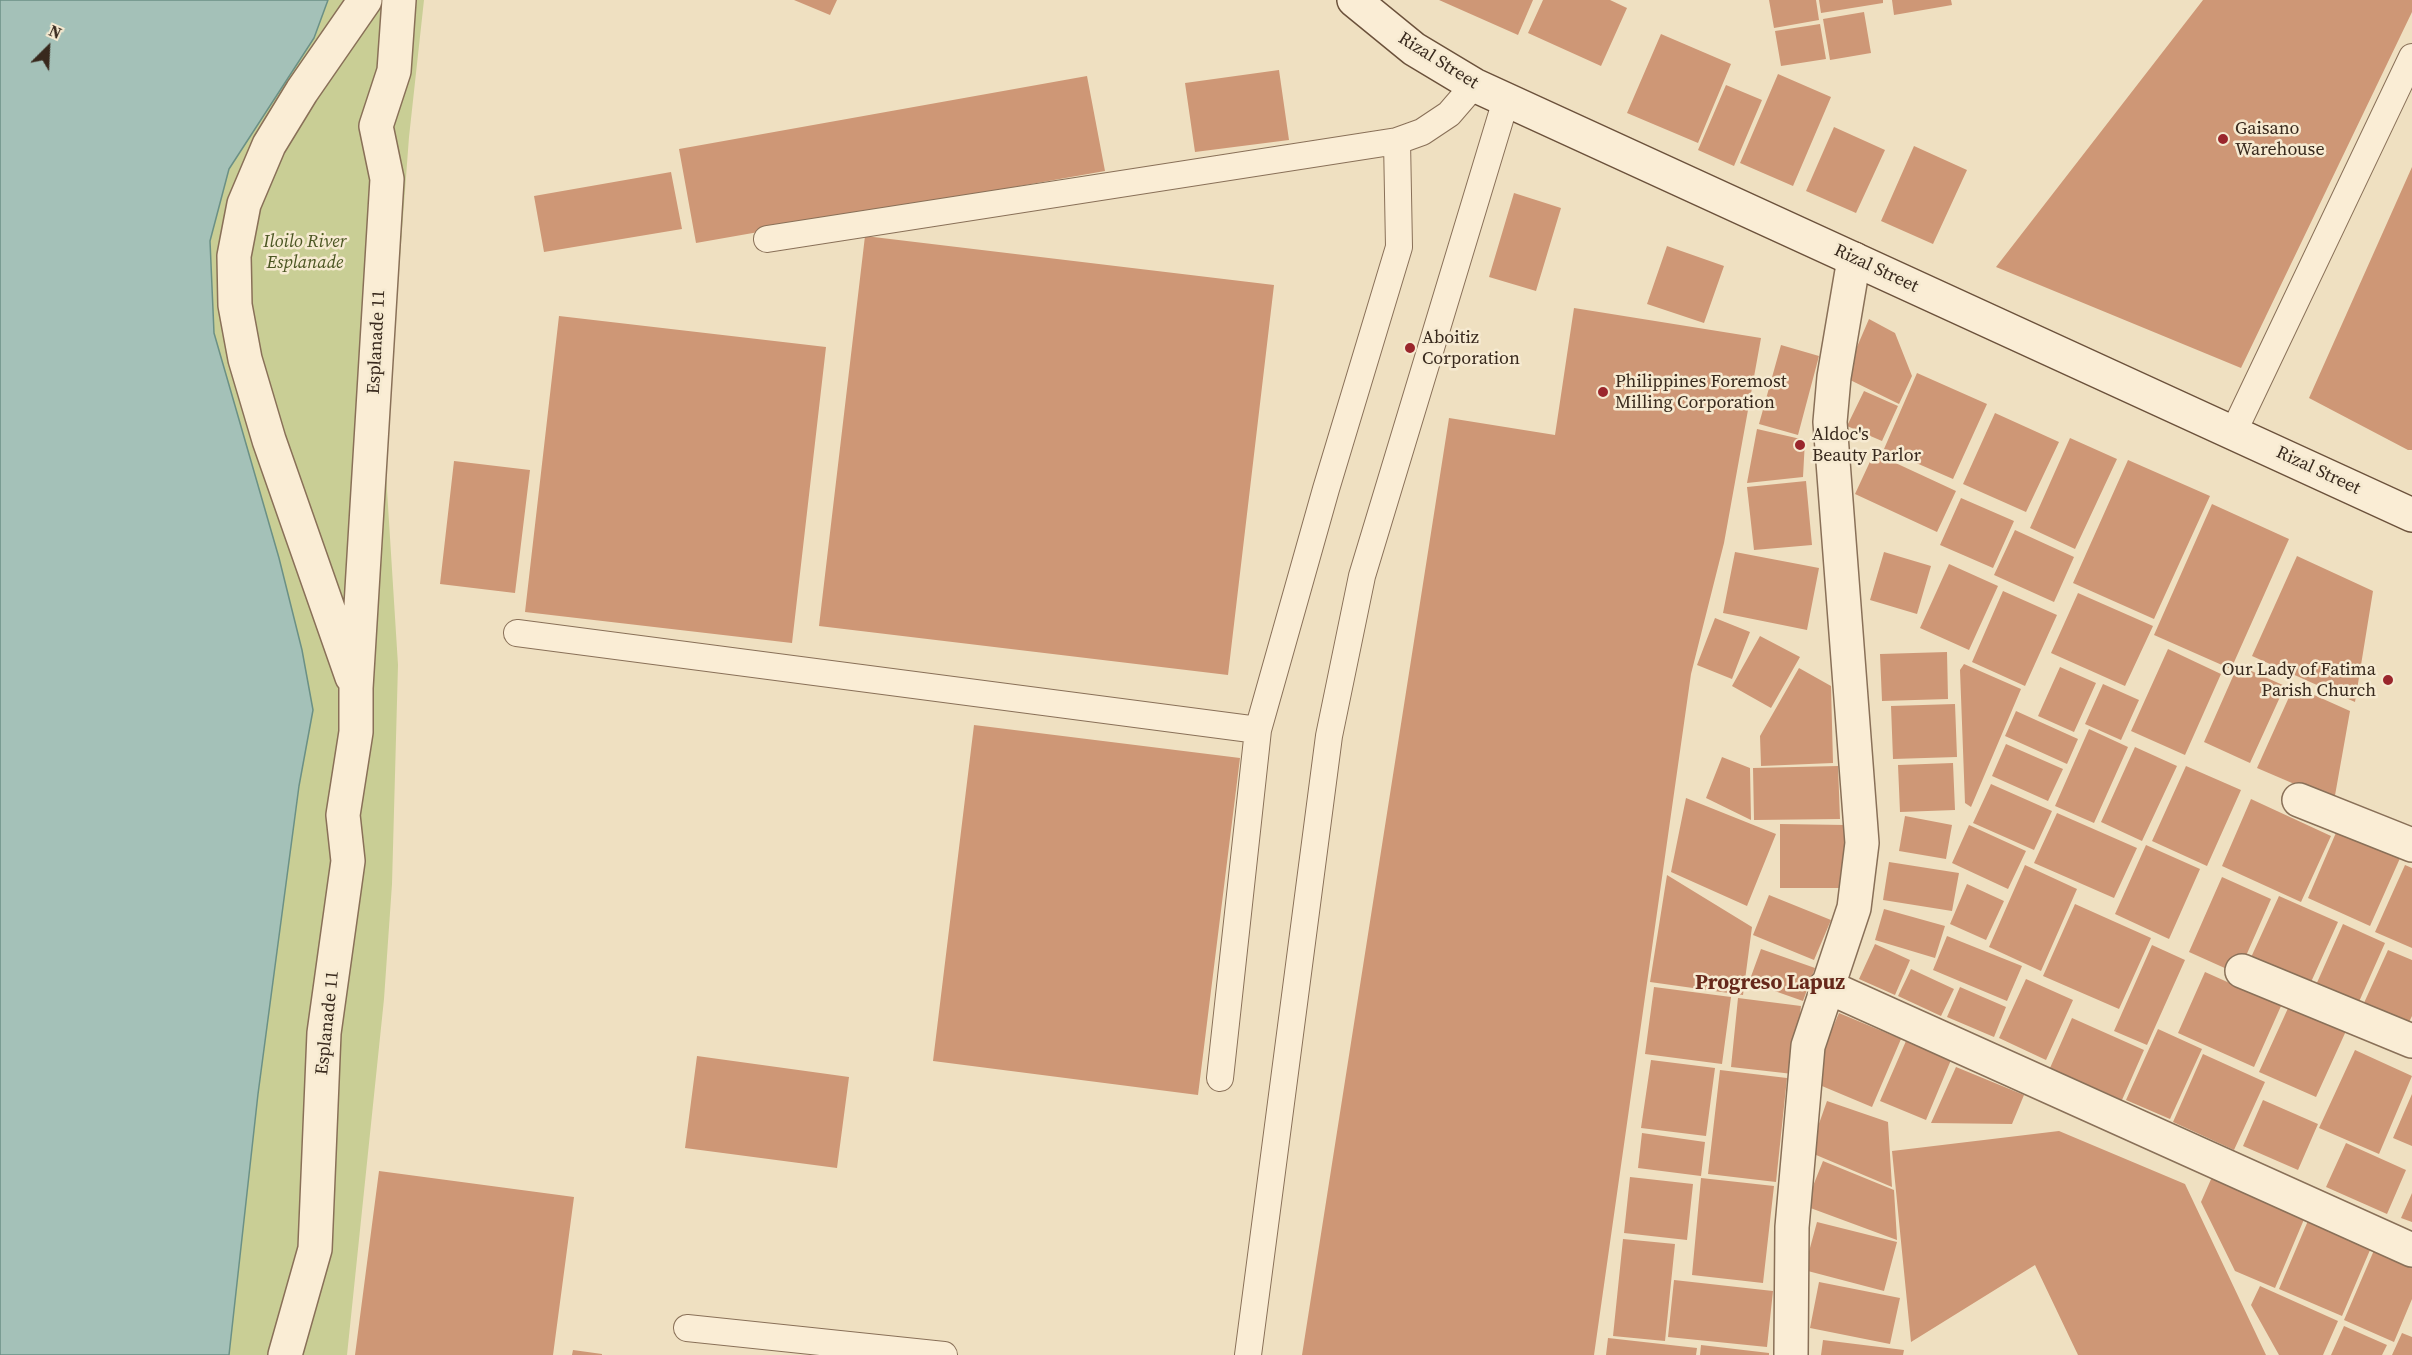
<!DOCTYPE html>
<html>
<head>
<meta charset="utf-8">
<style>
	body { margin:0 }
	#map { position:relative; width:2412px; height:1355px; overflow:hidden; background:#efe0c1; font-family:"Source Serif 4",serif }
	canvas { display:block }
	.north { position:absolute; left:18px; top:18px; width:60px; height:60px; -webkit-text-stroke:4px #f6ead1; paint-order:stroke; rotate:24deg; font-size:16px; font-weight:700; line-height:24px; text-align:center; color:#38291d }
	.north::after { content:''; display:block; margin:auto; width:21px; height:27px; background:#38291d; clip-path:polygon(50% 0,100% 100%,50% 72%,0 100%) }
</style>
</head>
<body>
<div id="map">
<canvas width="2412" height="1355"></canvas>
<div class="north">N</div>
</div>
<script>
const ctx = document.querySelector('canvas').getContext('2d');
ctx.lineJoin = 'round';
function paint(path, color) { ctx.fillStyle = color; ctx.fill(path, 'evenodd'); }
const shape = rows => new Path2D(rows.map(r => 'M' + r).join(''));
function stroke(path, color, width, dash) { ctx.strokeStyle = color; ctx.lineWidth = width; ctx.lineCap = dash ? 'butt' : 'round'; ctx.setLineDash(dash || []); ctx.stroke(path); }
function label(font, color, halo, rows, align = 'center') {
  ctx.font = font + ' "Source Serif 4",serif'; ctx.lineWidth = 5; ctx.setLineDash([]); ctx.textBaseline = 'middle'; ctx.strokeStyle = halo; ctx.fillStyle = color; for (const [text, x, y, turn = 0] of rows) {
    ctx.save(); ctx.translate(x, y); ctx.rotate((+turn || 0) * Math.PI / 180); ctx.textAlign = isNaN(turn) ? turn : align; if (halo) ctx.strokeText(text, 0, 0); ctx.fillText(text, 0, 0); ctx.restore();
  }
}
const green = shape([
	[328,0,424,0,409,137,385,458,398,665,392,884,384,999,347,1355,229,1355,258,1094,299,786,313,710,302,650,279,558,214,333,210,241,229,169,314,38]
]);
const water = shape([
	[0,0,328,0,314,38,229,169,210,241,214,333,279,558,302,650,313,710,299,786,258,1094,229,1355,0,1355,0,0]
]);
const building = shape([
	[794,0,837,0,830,15],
	[1439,0,1533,0,1518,35],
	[1543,0,1610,0,1627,8,1601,66,1528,33],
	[1769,0,1816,0,1819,20,1774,28],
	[1819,0,1883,0,1883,3,1821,13],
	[1892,0,1951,0,1952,5,1894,15],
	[2203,0,2412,0,2412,12,2241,368,1996,267],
	[1864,12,1871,53,1830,60,1823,19],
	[1820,24,1826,59,1781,66,1775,31],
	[1661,34,1731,64,1698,143,1627,113],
	[1279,70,1289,140,1195,152,1185,83],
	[1778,74,1831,97,1793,186,1740,163],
	[1087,76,1105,171,696,243,679,149],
	[1726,85,1762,100,1734,166,1698,150],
	[1834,127,1885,150,1856,213,1806,191],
	[1914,146,1967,170,1933,244,1881,221],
	[2412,167,2412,450,2408,450,2309,398],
	[671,172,682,229,544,252,534,196],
	[1514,193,1561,208,1536,291,1489,277],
	[865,236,1274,285,1228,675,819,626],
	[1667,246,1724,266,1704,323,1647,304],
	[1574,308,1761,338,1724,543,1691,674,1594,1355,1302,1355,1449,418,1555,435],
	[559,316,826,347,792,643,525,612],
	[1869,319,1895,333,1912,376,1899,404,1844,377],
	[1781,345,1819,356,1798,435,1759,424],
	[1917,373,1987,404,1953,479,1884,449],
	[1864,391,1898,406,1882,441,1847,426],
	[1995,413,2059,442,2026,512,1963,484],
	[1757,429,1805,440,1803,477,1747,483],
	[2070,438,2117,459,2075,549,2030,528],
	[1874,453,1956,491,1937,532,1855,494],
	[2128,460,2210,496,2154,619,2073,583],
	[454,461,530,470,515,593,440,584],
	[1806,481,1812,545,1754,550,1747,487],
	[1961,498,2014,521,1993,568,1940,545],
	[2212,504,2289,539,2231,669,2154,635],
	[2015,530,2074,557,2054,602,1994,575],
	[1735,552,1819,568,1807,630,1723,613],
	[1884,552,1931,566,1917,614,1870,600],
	[2297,556,2373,591,2355,702,2252,656],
	[1949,564,1998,586,1969,650,1920,628],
	[2003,591,2057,615,2025,686,1972,662],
	[2078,593,2153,626,2125,686,2051,653],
	[1715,618,1750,632,1732,679,1697,665],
	[1760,636,1800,657,1771,708,1732,686],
	[2168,649,2221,674,2185,755,2131,731],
	[1947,652,1948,699,1882,701,1880,654],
	[1964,664,2021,689,1971,807,1965,803,1960,670],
	[2238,665,2285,686,2250,763,2204,742],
	[2060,667,2096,683,2074,732,2038,716],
	[1799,668,1831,686,1833,763,1761,766,1760,736],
	[2103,684,2139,700,2121,740,2085,724],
	[2294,686,2350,711,2334,801,2257,768],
	[1955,704,1957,757,1893,759,1891,706],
	[2016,711,2078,739,2067,764,2005,736],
	[974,725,1240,758,1198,1095,933,1061],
	[2089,729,2128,747,2094,823,2055,806],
	[2006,744,2063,769,2048,801,1992,776],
	[2135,747,2177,766,2142,841,2101,822],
	[1722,757,1750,768,1751,820,1706,798],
	[1953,763,1955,810,1900,812,1898,765],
	[1838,766,1840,819,1754,820,1753,768],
	[2186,766,2241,790,2207,866,2152,841],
	[1991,784,2052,811,2034,850,1973,823],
	[1686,798,1776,834,1747,906,1671,872],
	[2251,799,2331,836,2301,902,2222,866],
	[2057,813,2137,848,2114,898,2034,863],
	[1905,816,1952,825,1946,859,1899,851],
	[1780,824,1846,825,1845,888,1780,888],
	[1969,825,2026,851,2008,889,1952,863],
	[2338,828,2401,856,2370,926,2308,898],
	[2146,845,2200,869,2169,939,2115,914],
	[1889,862,1959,873,1952,911,1883,900],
	[2025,865,2077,889,2041,971,1989,947],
	[2405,865,2412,868,2412,948,2375,932],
	[1667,875,1752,927,1743,995,1650,982],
	[2222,877,2271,899,2238,974,2189,952],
	[1967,884,2004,901,1986,940,1950,924],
	[1769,895,1831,920,1814,960,1753,935],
	[2279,896,2338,922,2307,991,2248,964],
	[2075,904,2151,938,2119,1009,2043,976],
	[1884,909,1945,926,1935,958,1875,940],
	[2343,924,2385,943,2354,1013,2312,994],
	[1947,936,2022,966,2007,1001,1933,970],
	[1875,944,1910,960,1895,995,1859,979],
	[2152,945,2185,960,2147,1045,2114,1031],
	[1761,949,1815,968,1803,1001,1749,982],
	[2388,950,2412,960,2412,1016,2403,1034,2359,1014],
	[1911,969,1954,989,1941,1016,1898,996],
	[2205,972,2281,1006,2254,1067,2178,1033],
	[2026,979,2073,1000,2046,1060,1999,1038],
	[1654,987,1731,997,1722,1064,1645,1054],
	[1960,987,2006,1007,1994,1037,1947,1017],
	[1738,998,1801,1006,1793,1074,1731,1067],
	[2289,1006,2346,1031,2316,1097,2259,1072],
	[1839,1013,1901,1039,1872,1107,1810,1081],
	[2072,1018,2144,1050,2122,1100,2050,1068],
	[2158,1029,2202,1049,2170,1119,2126,1100],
	[1906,1041,1951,1060,1926,1120,1880,1101],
	[2355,1050,2412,1076,2379,1154,2319,1128],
	[2203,1054,2265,1082,2234,1150,2173,1122],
	[697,1056,849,1077,837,1168,685,1148],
	[1651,1060,1715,1068,1706,1136,1641,1128],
	[1956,1067,2024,1095,2012,1124,1931,1123],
	[1720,1070,1787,1078,1776,1182,1708,1174],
	[2412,1094,2412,1146,2393,1138],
	[2263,1100,2318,1124,2298,1170,2243,1146],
	[1827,1101,1888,1122,1892,1187,1809,1152],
	[2059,1131,2185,1184,2266,1355,2078,1355,2035,1265,1911,1342,1892,1151],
	[1642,1133,1705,1142,1701,1176,1638,1168],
	[2346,1143,2406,1170,2387,1214,2326,1187],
	[1823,1161,1894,1190,1897,1240,1805,1206],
	[379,1171,574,1197,553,1355,355,1355],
	[1630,1177,1693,1184,1687,1240,1624,1233],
	[2212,1177,2305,1217,2275,1288,2235,1271,2201,1202],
	[1701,1178,1774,1186,1763,1283,1692,1275],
	[2412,1193,2412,1222,2401,1218],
	[2310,1216,2373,1243,2342,1316,2279,1289],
	[1817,1222,1897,1242,1884,1291,1804,1270],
	[1623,1239,1675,1244,1665,1341,1613,1336],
	[2375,1248,2412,1264,2412,1299,2394,1342,2344,1320],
	[1674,1280,1773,1291,1767,1347,1668,1337],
	[1819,1282,1900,1298,1890,1344,1810,1328],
	[2260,1286,2338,1321,2323,1355,2279,1355,2251,1305],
	[2344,1326,2387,1345,2382,1355,2331,1355],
	[2402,1333,2412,1337,2412,1355,2392,1355],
	[1608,1338,1697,1348,1696,1355,1606,1355],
	[1823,1340,1904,1350,1903,1355,1821,1355],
	[1701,1345,1769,1353,1769,1355,1700,1355],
	[573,1350,602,1354,602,1355,572,1355]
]);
const lane = shape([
	[767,239,1397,141,1422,132,1449,114,1474,85],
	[2234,431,2412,57],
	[517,633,1258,730],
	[1220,1078,1258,730,1326,489,1399,247,1397,141],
	[687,1328,944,1355],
	[1248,1355,1329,736,1362,576,1506,100]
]);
const street = shape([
	[352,677,269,440,245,359,235,305,234,256,244,204,269,145,302,91,365,0],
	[2299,800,2412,845],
	[2242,971,2412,1041],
	[1826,986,2412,1250],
	[285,1355,315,1249,324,1033,348,861,343,815,356,732,356,688,387,179,376,126,394,71,399,0],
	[1791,1355,1792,1227,1808,1046,1854,908,1862,843,1830,422,1834,377,1854,259]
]);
const secondary = shape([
	[1354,0,1414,49,1474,85,2412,515]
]);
const markers = [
	[2223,139,6,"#9a262c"],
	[1410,348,6,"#9a262c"],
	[1603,392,6,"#9a262c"],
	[1800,445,6,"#9a262c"],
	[2388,680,6,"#9a262c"]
];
const streetNames = [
	["Rizal Street",1438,61,32],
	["Rizal Street",1876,269,25],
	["Esplanade 11",377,342,-87],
	["Rizal Street",2318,471,25],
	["Esplanade 11",328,1023,-84]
];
const poiNames = [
	["Gaisano",2235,129],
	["Warehouse",2235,150],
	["Aboitiz",1422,338],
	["Corporation",1422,359],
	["Philippines Foremost",1615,382],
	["Milling Corporation",1615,403],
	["Aldoc's",1812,435],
	["Beauty Parlor",1812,456],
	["Our Lady of Fatima",2376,670,"right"],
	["Parish Church",2376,691,"right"]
];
const parkNames = [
	["Iloilo River",305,242],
	["Esplanade",305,263]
];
const quarterNames = [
	["Progreso Lapuz",1770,984]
];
paint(green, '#c9ce95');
paint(water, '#a4c1b8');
stroke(water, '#6b9085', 1.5);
paint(building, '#ce9776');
stroke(lane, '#897058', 28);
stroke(street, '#897058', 36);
stroke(secondary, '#6b513b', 36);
stroke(lane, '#faedd5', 26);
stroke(street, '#faedd5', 33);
stroke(secondary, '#faedd5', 33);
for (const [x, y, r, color] of markers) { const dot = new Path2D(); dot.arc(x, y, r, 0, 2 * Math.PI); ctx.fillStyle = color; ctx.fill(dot); stroke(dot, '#f6ead1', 2); }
label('18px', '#38291d', '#f6ead1', streetNames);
label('18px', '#38291d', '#f6ead1', poiNames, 'left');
label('italic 18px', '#4b5623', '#f6ead1', parkNames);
label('bold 21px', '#66281b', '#f6ead1', quarterNames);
</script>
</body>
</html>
